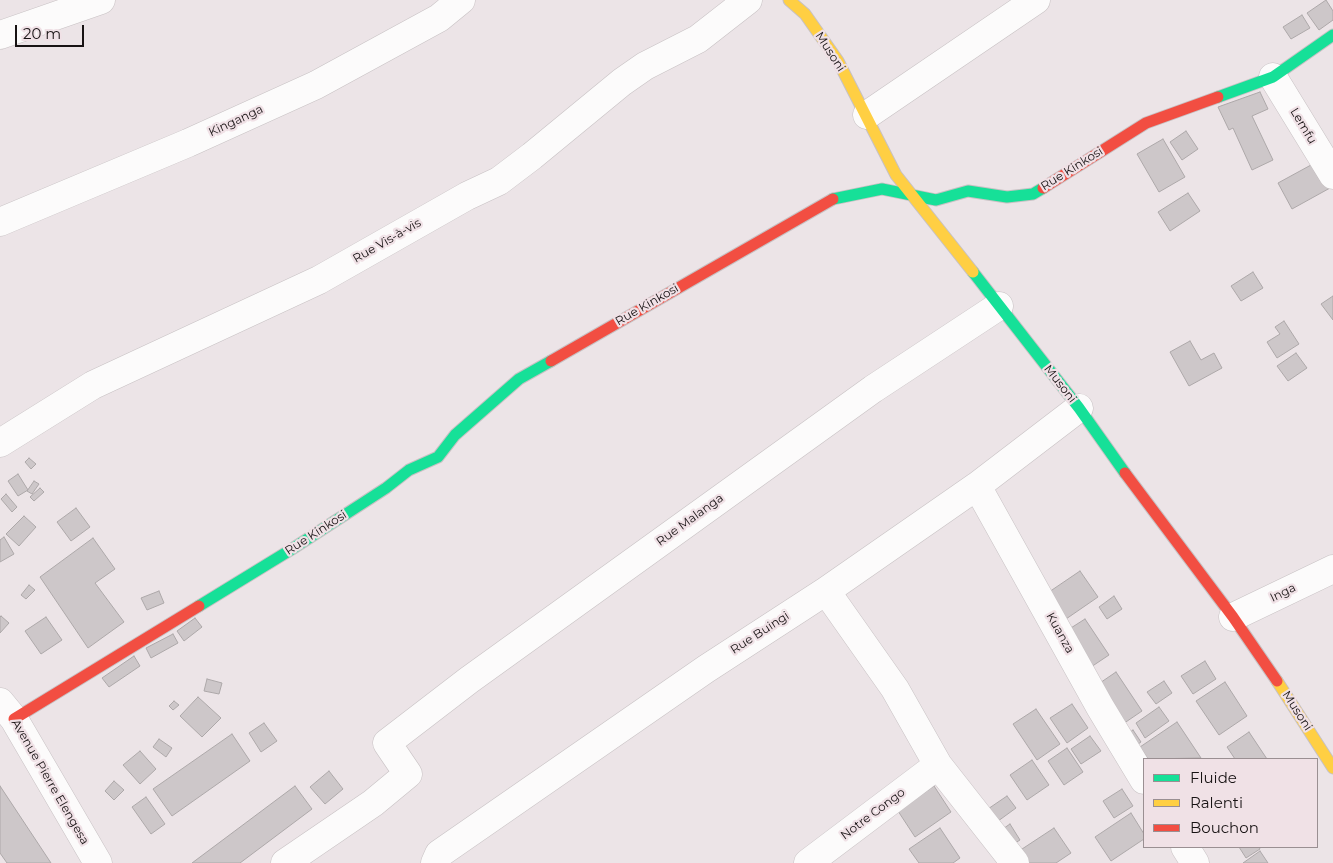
<!DOCTYPE html>
<html>
<head>
<meta charset="utf-8">
<style>
	body { margin:0 }
	#map { position:relative; width:1333px; height:863px; overflow:hidden; background:#ece4e7; font-family:Montserrat,sans-serif }
	canvas { display:block }
	.legend { position:absolute; left:1143px; top:758px; width:175px; height:90px; box-sizing:border-box; background:#f0e1e6; border:1px solid #9a8f92; margin:0; padding:6px 9px; list-style:none; font-size:15px; color:#181314 }
	.legend li { display:flex; align-items:center; gap:10px; height:25px }
	.legend b { width:25px; border:1px solid #9a8f92 }
	.scale { position:absolute; left:15px; top:25px; width:69px; height:22px; box-sizing:border-box; border:2px solid #181314; border-top:0; padding-left:6px; font-size:15px; line-height:18px; white-space:nowrap; color:#181314; -webkit-text-stroke:4px #f0e1e6; paint-order:stroke }
</style>
</head>
<body>
<div id="map">
<canvas width="1333" height="863"></canvas>
<ul class="legend">
<li><b style="height:6px;background:#16e098"></b>Fluide</li>
<li><b style="height:6px;background:#ffcf43"></b>Ralenti</li>
<li><b style="height:6px;background:#f24e42"></b>Bouchon</li>
</ul>
<div class="scale">20 m</div>
</div>
<script>
const ctx = document.querySelector('canvas').getContext('2d');
ctx.lineJoin = 'round';
function paint(path, color) { ctx.fillStyle = color; ctx.fill(path, 'evenodd'); }
const shape = rows => new Path2D(rows.map(r => 'M' + r).join(''));
function stroke(path, color, width, dash) { ctx.strokeStyle = color; ctx.lineWidth = width; ctx.lineCap = dash ? 'butt' : 'round'; ctx.setLineDash(dash || []); ctx.stroke(path); }
function label(font, color, halo, rows, align = 'center') {
  ctx.font = font + ' Montserrat,sans-serif'; ctx.lineWidth = 4.5; ctx.setLineDash([]); ctx.textBaseline = 'middle'; ctx.strokeStyle = halo; ctx.fillStyle = color; for (const [text, x, y, turn = 0] of rows) {
    ctx.save(); ctx.translate(x, y); ctx.rotate((+turn || 0) * Math.PI / 180); ctx.textAlign = isNaN(turn) ? turn : align; if (halo) ctx.strokeText(text, 0, 0); ctx.fillText(text, 0, 0); ctx.restore();
  }
}
const building = shape([
	[1326,0,1333,11,1333,20,1319,30,1307,13,1326,0],
	[1302,15,1310,28,1291,39,1283,27,1302,15],
	[1260,92,1268,109,1252,116,1273,160,1252,170,1233,128,1229,130,1218,107,1260,92],
	[1186,131,1198,149,1182,160,1170,142,1186,131],
	[1163,139,1185,177,1159,192,1137,154,1163,139],
	[1311,165,1321,182,1326,180,1330,188,1292,209,1278,183,1311,165],
	[1188,193,1200,211,1170,231,1158,212,1188,193],
	[1253,272,1263,288,1241,301,1231,286,1253,272],
	[1333,296,1333,320,1321,304,1333,296],
	[1284,321,1299,344,1277,358,1267,342,1280,334,1275,327,1284,321],
	[1190,341,1201,360,1214,353,1222,368,1189,386,1170,352,1190,341],
	[1296,353,1307,368,1288,381,1277,366,1296,353],
	[29,458,36,464,31,469,25,462,29,458],
	[18,474,28,490,18,496,8,481,18,474],
	[34,481,39,484,32,494,27,491,34,481],
	[40,488,44,492,34,501,30,497,40,488],
	[6,494,17,507,12,512,1,499,6,494],
	[76,508,90,527,71,541,57,522,76,508],
	[24,516,36,527,19,546,6,534,24,516],
	[4,537,14,554,0,562,0,540,4,537],
	[93,538,115,569,95,583,124,622,88,648,40,577,93,538],
	[1080,571,1098,597,1066,619,1049,592,1080,571],
	[29,585,35,590,26,599,21,595,29,585],
	[159,591,164,603,147,610,141,598,159,591],
	[1114,596,1122,609,1107,619,1099,607,1114,596],
	[1,616,9,623,0,633,0,617,1,616],
	[46,617,62,640,41,654,25,631,46,617],
	[195,618,202,627,184,641,177,631,195,618],
	[1085,619,1109,655,1088,669,1063,633,1085,619],
	[173,634,178,643,151,658,146,648,173,634],
	[134,656,140,666,109,687,102,678,134,656],
	[1205,661,1216,679,1193,694,1181,676,1205,661],
	[1116,672,1142,711,1120,726,1094,687,1116,672],
	[207,679,222,683,219,694,204,691,207,679],
	[1164,681,1172,693,1156,704,1147,692,1164,681],
	[1225,682,1247,716,1219,735,1196,701,1225,682],
	[198,697,221,718,202,737,180,716,198,697],
	[174,701,179,705,173,710,169,706,174,701],
	[1072,704,1088,728,1067,743,1050,718,1072,704],
	[1159,707,1169,721,1145,738,1136,723,1159,707],
	[1036,709,1060,744,1037,760,1013,724,1036,709],
	[1177,722,1201,758,1148,759,1140,747,1177,722],
	[264,723,277,741,261,752,249,733,264,723],
	[1133,730,1141,742,1131,749,1123,737,1133,730],
	[1249,732,1267,759,1235,759,1227,747,1249,732],
	[232,734,250,761,172,816,153,789,232,734],
	[1090,736,1101,751,1081,764,1071,749,1090,736],
	[159,739,172,748,166,757,153,747,159,739],
	[1067,748,1083,772,1064,785,1048,761,1067,748],
	[140,751,156,769,140,784,123,765,140,751],
	[1032,760,1049,785,1027,800,1010,775,1032,760],
	[329,771,343,789,325,804,310,787,329,771],
	[114,781,124,790,114,800,105,791,114,781],
	[0,786,51,863,7,863,0,853,0,786],
	[295,786,312,809,240,863,192,863,295,786],
	[934,786,951,812,915,837,898,811,934,786],
	[1122,789,1133,806,1114,818,1103,801,1122,789],
	[1007,796,1016,808,994,824,985,811,1007,796],
	[146,797,165,824,151,834,132,807,146,797],
	[1131,813,1144,834,1144,839,1111,861,1095,837,1131,813],
	[1010,824,1020,840,1007,848,997,833,1010,824],
	[940,828,960,858,953,863,919,863,909,849,940,828],
	[1054,828,1071,853,1056,863,1027,863,1019,851,1054,828],
	[1239,847,1259,847,1260,849,1246,858,1239,847],
	[1260,851,1268,863,1243,863,1260,851]
]);
const street = shape([
	[0,35,101,0],
	[1273,77,1333,175],
	[867,115,1036,0],
	[0,222,188,143,316,85,439,18,461,0],
	[0,443,93,385,319,280,467,196,499,181,532,156,622,82,645,66,698,39,748,0],
	[977,486,1100,707,1144,780],
	[826,591,895,689,938,765,1015,863],
	[1233,617,1333,569],
	[0,702,14,719,98,863],
	[1185,847,1195,863],
	[285,863,373,803,408,774,387,743,469,680,873,389,999,306],
	[435,863,439,854,706,669,826,591,977,486,1079,408],
	[808,863,938,765]
]);
const fast = shape([
	[1218,97,1273,77,1333,35],
	[833,199,882,189,936,200,968,191,1007,197,1033,194,1043,188],
	[973,272,1079,408,1125,473],
	[199,606,292,549,386,488,409,470,438,457,455,435,519,379,551,361]
]);
const slow = shape([
	[789,0,805,14,838,61,896,175,973,272],
	[1277,681,1333,768]
]);
const jam = shape([
	[1043,188,1146,123,1218,97],
	[551,361,833,199],
	[1125,473,1233,617,1277,681],
	[14,719,199,606]
]);
const streetNames = [
	["Musoni",830,52,57],
	["Kinganga",236,121,-25],
	["Lemfu",1303,126,59],
	["Rue Kinkosi",1072,169,-32],
	["Rue Vis-à-vis",387,241,-30],
	["Rue Kinkosi",647,305,-30],
	["Musoni",1060,384,52],
	["Rue Malanga",690,520,-36],
	["Rue Kinkosi",316,533,-33],
	["Inga",1283,593,-26],
	["Rue Buingi",760,633,-33],
	["Kuanza",1060,633,61],
	["Musoni",1297,711,57],
	["Avenue Pierre Elengesa",50,782,60],
	["Notre Congo",873,814,-37]
];
paint(building, '#cdc7c9');
stroke(building, '#ada8a9', 1);
stroke(street, '#c7c1c3', 29);
stroke(fast, '#c7c1c3', 13);
stroke(slow, '#c7c1c3', 13);
stroke(jam, '#c7c1c3', 13);
stroke(street, '#fcfbfb', 28);
stroke(fast, '#16e098', 11);
stroke(slow, '#ffcf43', 11);
stroke(jam, '#f24e42', 11);
label('12px', '#181314', '#f0e1e6', streetNames);
</script>
</body>
</html>
